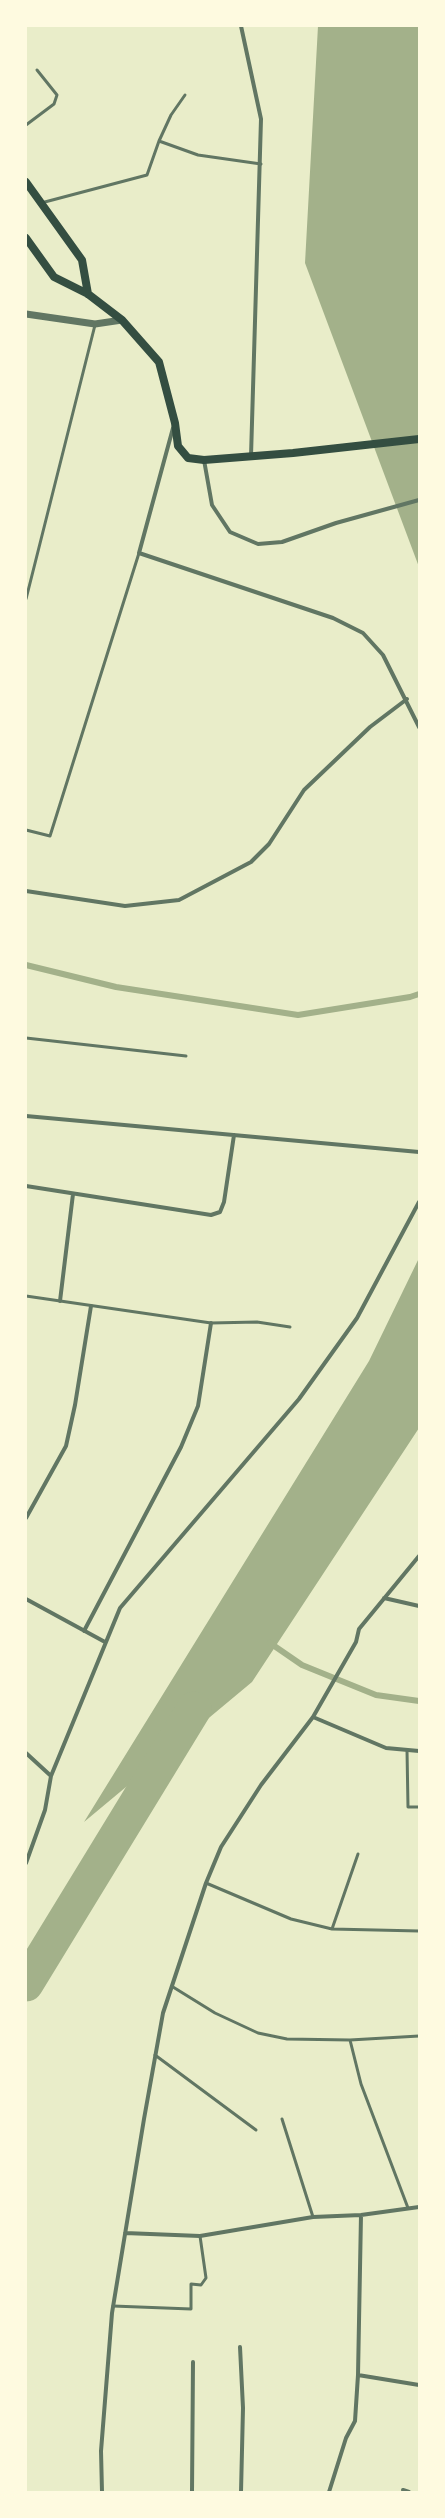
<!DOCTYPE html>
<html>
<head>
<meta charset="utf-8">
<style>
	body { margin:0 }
	#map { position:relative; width:445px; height:2518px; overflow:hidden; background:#e9edc9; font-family:Arial,sans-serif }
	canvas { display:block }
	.frame { position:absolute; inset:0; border:27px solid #fefae0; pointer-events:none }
</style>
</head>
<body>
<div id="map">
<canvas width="445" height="2518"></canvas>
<div class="frame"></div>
</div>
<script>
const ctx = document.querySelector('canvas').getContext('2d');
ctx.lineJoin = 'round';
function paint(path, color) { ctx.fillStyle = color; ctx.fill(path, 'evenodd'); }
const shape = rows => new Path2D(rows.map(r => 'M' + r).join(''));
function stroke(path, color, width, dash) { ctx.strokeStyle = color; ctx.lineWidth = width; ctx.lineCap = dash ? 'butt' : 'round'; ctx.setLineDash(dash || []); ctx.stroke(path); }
const water = shape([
	[318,26,418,26,419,567,305,263],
	[419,1258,419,1428,252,1682,84,1822,369,1361]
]);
const stream = shape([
	[26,965,116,987,298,1015,410,997,419,994],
	[270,1643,302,1665,376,1695,419,1701]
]);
const river = shape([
	[26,1984,194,1709]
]);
const service = shape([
	[26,125,54,104,57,95,37,70],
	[159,141,171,115,185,95],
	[41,203,147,175,159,141,198,155,261,164],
	[26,599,95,325],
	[26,830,50,836,139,553],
	[26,1038,186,1056],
	[26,1296,211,1323,257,1322,290,1327],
	[407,1750,408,1807,419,1807],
	[206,1883,291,1919,332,1929,419,1931],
	[332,1929,358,1854],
	[173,1987,215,2013,258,2033,287,2039,350,2040,419,2036],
	[350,2040,361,2084],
	[155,2055,256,2130],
	[361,2084,408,2208],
	[282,2119,313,2217],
	[113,2306,191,2309,191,2284,201,2285,206,2278,200,2236]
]);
const minor = shape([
	[241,26,261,119,251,456],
	[173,428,139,553,333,618,363,633,383,655,419,727],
	[204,460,212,505,230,532,258,544,282,542,336,523,419,500],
	[26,891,125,906,179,900,251,862,269,844,304,790,370,727,407,699],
	[26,1116,419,1152],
	[26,1186,211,1215,220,1212,224,1202,234,1135],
	[60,1301,73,1194],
	[26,1518,66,1446,75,1405,91,1306],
	[384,1598,419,1606],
	[26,1599,105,1642],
	[84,1631,181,1447,198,1406,211,1323],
	[313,1717,386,1748,419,1751],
	[26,1753,51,1776],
	[26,1863,45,1810,51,1776,120,1608,299,1399,357,1318,419,1202],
	[361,2215,358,2375,419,2385],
	[125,2233,200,2236,313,2217,361,2215,419,2207],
	[240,2347,243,2408,241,2492],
	[403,2490,409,2492],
	[102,2492,101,2451,112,2313,144,2119,163,2013,206,1883,221,1847,261,1785,313,1717,356,1642,359,1629,419,1556],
	[192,2492,193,2362],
	[329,2492,346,2438,355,2421,358,2375]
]);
const tertiary = shape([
	[26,314,95,324,122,320]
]);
const secondary = shape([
	[26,182,82,260,88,294],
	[26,238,54,277,88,294,122,320,159,362,175,423,178,446,188,458,204,460,293,453,419,439]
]);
paint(water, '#a3b18a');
stroke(stream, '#a3b18a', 6);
stroke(river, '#a3b18a', 35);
stroke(service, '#617663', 3);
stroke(minor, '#617663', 4);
stroke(tertiary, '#617663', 7);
stroke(secondary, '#344e41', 8);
</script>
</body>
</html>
